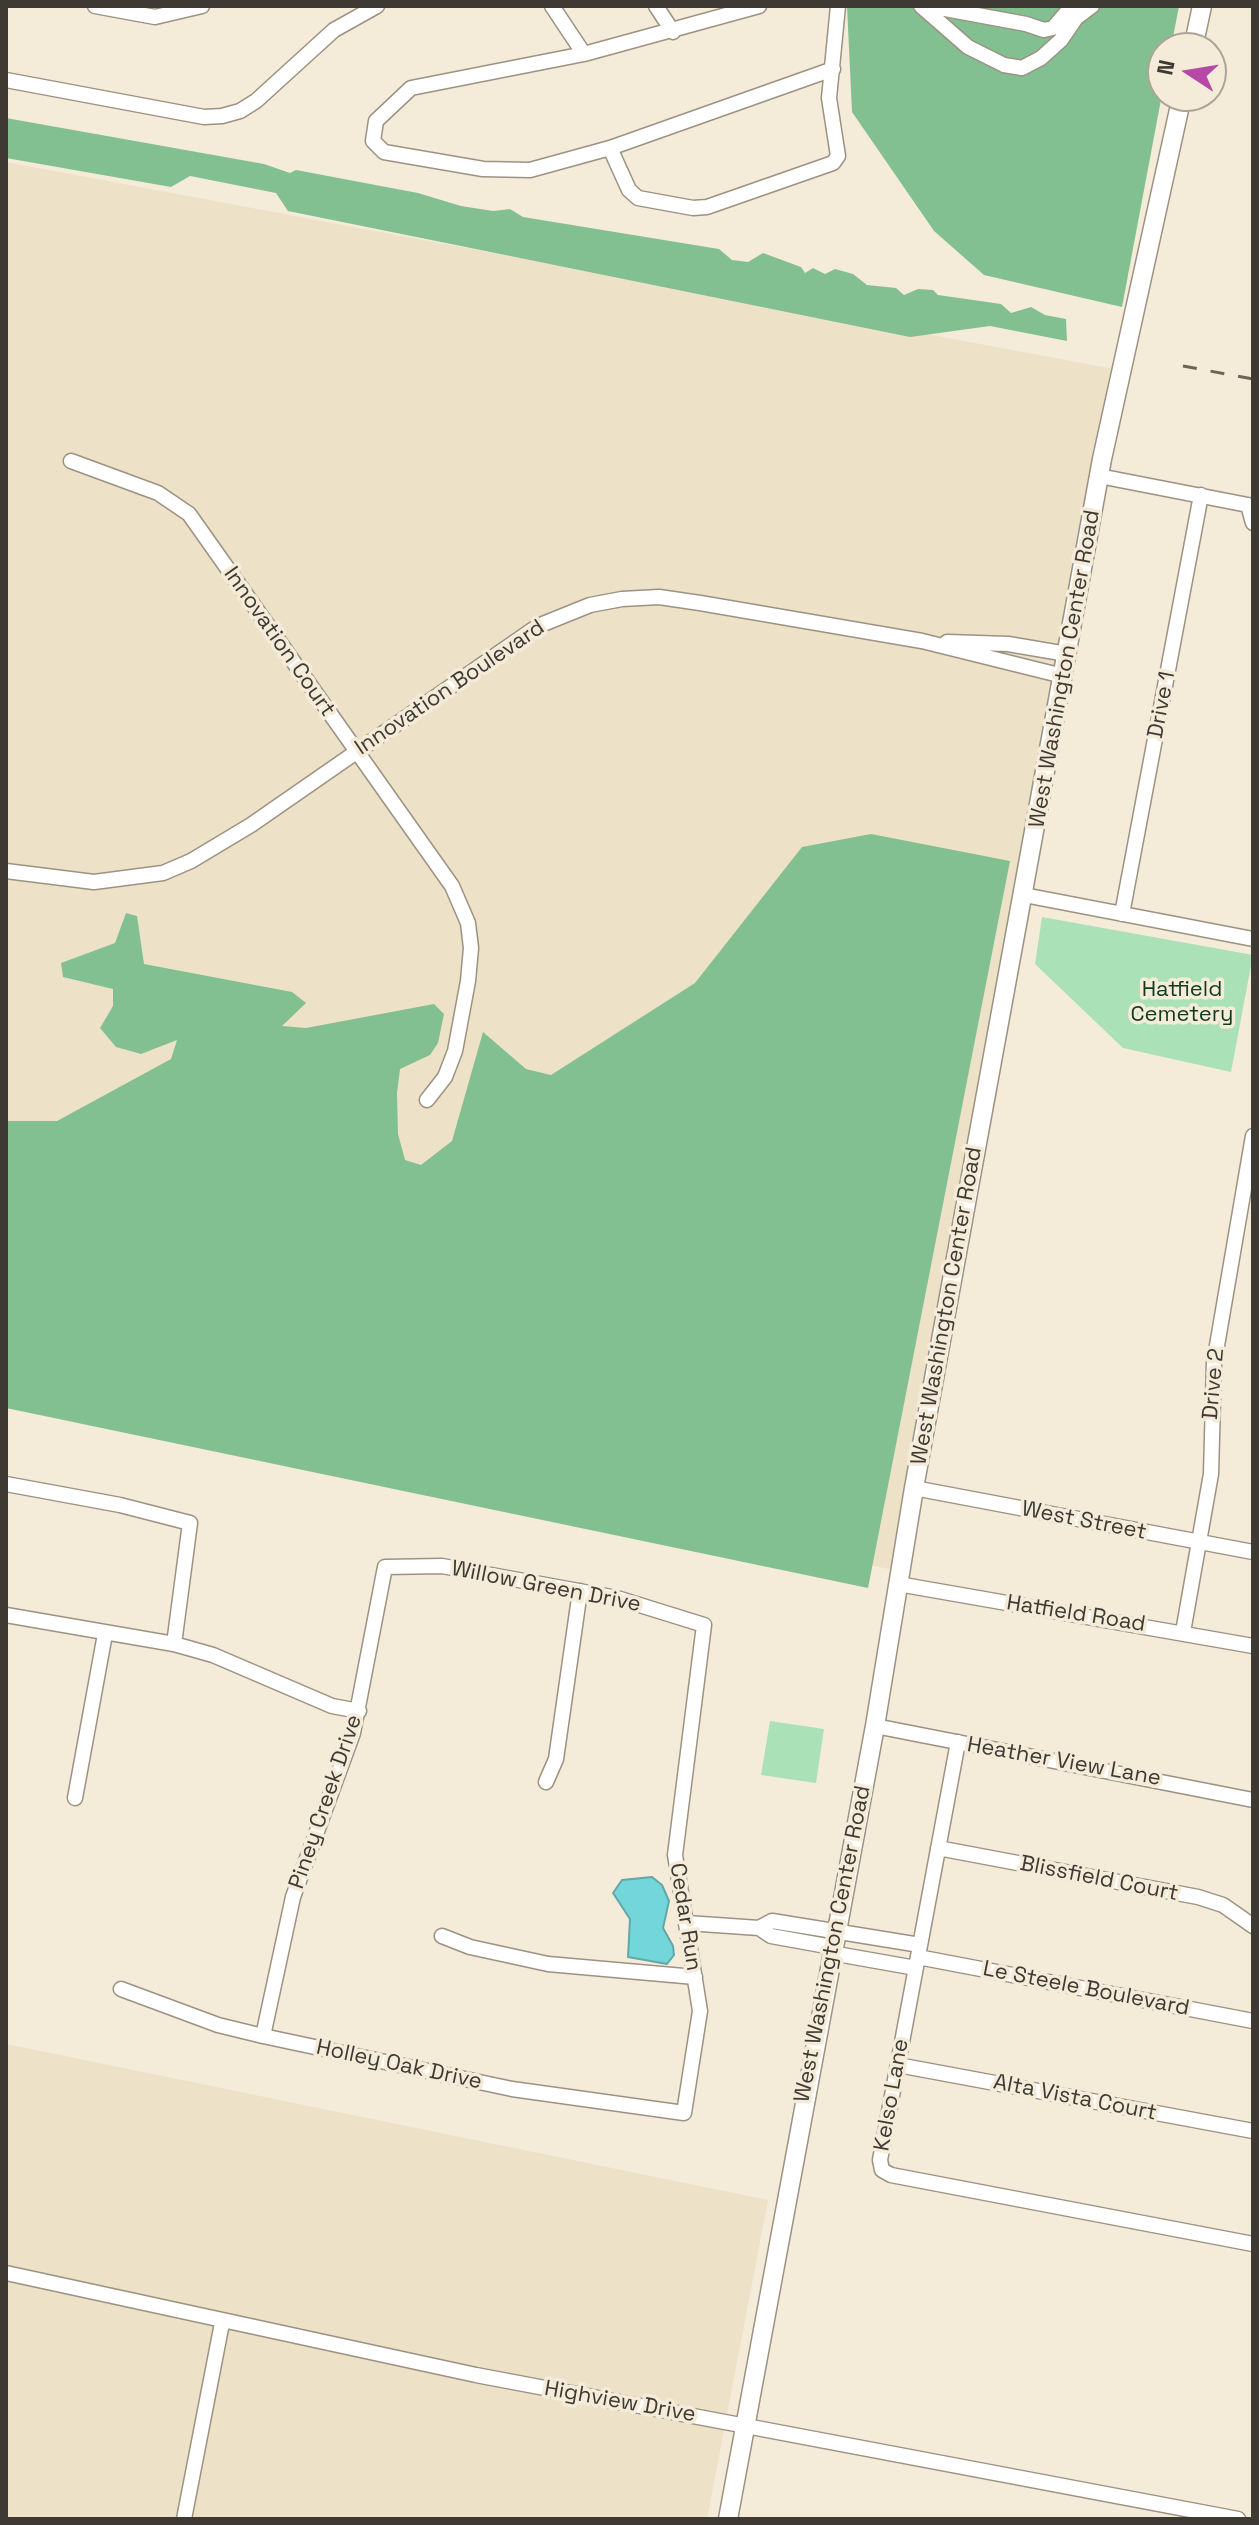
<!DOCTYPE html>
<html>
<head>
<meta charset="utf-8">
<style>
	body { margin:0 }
	#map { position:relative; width:1259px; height:2525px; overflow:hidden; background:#f5ebd9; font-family:"Space Grotesk",sans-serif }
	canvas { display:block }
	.frame { position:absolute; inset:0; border:8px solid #3e3a33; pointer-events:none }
	.north { position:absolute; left:1147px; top:32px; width:80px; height:80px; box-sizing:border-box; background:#f5ebd9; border:2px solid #aca497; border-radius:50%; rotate:282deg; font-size:22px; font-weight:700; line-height:32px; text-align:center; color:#3e3a33 }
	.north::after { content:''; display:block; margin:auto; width:28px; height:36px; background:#b649a8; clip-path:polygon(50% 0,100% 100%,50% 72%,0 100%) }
</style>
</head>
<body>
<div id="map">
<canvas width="1259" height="2525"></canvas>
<div class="frame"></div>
<div class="north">N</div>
</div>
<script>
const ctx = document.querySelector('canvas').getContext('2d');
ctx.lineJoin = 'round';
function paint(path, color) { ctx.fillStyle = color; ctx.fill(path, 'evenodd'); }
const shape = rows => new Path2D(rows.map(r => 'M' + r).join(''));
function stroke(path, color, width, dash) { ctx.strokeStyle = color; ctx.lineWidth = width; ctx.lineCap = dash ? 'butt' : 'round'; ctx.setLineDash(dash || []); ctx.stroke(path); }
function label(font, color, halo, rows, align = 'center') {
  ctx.font = font + ' "Space Grotesk",sans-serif'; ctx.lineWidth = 7; ctx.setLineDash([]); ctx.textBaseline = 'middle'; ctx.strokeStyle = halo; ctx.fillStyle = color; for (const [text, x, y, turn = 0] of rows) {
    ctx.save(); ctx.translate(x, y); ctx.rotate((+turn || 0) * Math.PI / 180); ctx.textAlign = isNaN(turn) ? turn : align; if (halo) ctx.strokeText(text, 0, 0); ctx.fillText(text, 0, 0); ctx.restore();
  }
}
const built = shape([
	[6,162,1114,369,894,1570,6,1391],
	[6,2044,768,2200,707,2519,6,2519]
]);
const green = shape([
	[1042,917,1253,955,1231,1072,1123,1048,1035,964],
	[770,1721,824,1729,816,1783,761,1775]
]);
const forest = shape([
	[847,6,1179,6,1171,48,1163,48,1163,89,1122,307,984,275,934,231,852,112],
	[6,118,264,164,290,173,296,170,418,193,461,206,493,211,510,209,523,217,719,249,732,260,748,262,763,253,801,267,805,273,813,268,825,274,835,269,853,274,867,285,896,288,904,295,918,289,933,290,938,295,1001,304,1011,313,1031,307,1045,315,1066,319,1067,341,990,326,910,337,288,211,276,193,190,176,171,187,6,158],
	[871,834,1010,861,868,1588,6,1408,6,1121,57,1121,171,1059,177,1040,141,1054,116,1047,100,1028,113,1006,113,989,63,977,61,963,115,943,126,913,137,916,144,964,292,992,306,1003,282,1026,306,1028,434,1004,444,1014,438,1043,430,1055,400,1069,397,1093,398,1134,405,1160,421,1165,452,1141,483,1032,526,1069,551,1075,695,983,802,847]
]);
const water = shape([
	[652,1877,662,1885,669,1901,663,1928,673,1946,674,1955,667,1964,628,1957,630,1919,613,1893,622,1880,652,1877]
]);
const minor = shape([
	[95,6,155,17,202,6],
	[552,6,584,54],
	[656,6,673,32],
	[759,6,584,54,411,88,376,121,373,141,384,152,483,169,530,170,610,148,833,69],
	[921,6,968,47,1004,65,1022,68,1041,58,1061,40,1076,18,1092,6],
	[929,6,1026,24,1044,30,1053,28,1072,6],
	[6,80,204,117,222,116,240,111,256,101,334,30,377,6],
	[610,148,629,190,638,198,693,208,707,207,833,163,838,156,829,98,838,6],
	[71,461,158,493,189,514,452,886,468,923,471,948,468,981,455,1051,445,1077,427,1100],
	[1099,476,1253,506],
	[1248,505,1253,523],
	[947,642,1008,644,1067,654],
	[6,871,94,882,163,873,191,861,251,825,538,626,590,605,622,599,659,597,700,603,922,641,1063,676],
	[1024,895,1253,939],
	[1122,914,1201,495],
	[6,1484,120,1505,190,1523,174,1644],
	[914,1488,1253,1552],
	[898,1584,1253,1646],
	[6,1615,174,1644,213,1655,332,1706,359,1711],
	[1183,1632,1211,1474,1214,1363,1253,1136],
	[875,1726,1253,1800],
	[958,1742,880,2160,882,2170,891,2175,1253,2244],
	[546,1782,556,1759,580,1591],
	[75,1798,105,1634],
	[938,1848,1198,1897,1223,1905,1253,1926],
	[687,1923,759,1928,771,1936,832,1947],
	[759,1928,772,1921,920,1945],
	[442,1936,470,1947,548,1964,695,1977],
	[831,1953,916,1968],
	[918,1957,1253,2021],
	[121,1989,218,2025,263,2036,512,2089,684,2113,700,2011,675,1855,704,1625,617,1598,442,1566,385,1567,353,1733,293,1897,263,2036],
	[898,2065,1253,2131],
	[6,2273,476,2375,1238,2519],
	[184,2519,222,2323]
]);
const major = shape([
	[1193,48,1202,6],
	[728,2519,875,1726,914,1488,1102,459,1182,96]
]);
const rail = shape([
	[1183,366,1253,379]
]);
const streetNames = [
	["Innovation Court",279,642,55],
	["West Washington Center Road",1065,669,-80],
	["Innovation Boulevard",450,688,-34],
	["Drive 1",1162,705,-79],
	["West Washington Center Road",947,1306,-80],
	["Drive 2",1214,1384,-85],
	["West Street",1084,1521,11],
	["Willow Green Drive",546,1587,11],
	["Hatfield Road",1076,1614,9],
	["Heather View Lane",1064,1762,10],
	["Piney Creek Drive",326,1802,-71],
	["Blissfield Court",1099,1879,11],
	["Cedar Run",685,1917,81],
	["West Washington Center Road",833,1944,-79],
	["Le Steele Boulevard",1086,1989,11],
	["Holley Oak Drive",399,2065,12],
	["Kelso Lane",892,2095,-80],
	["Alta Vista Court",1075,2098,11],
	["Highview Drive",620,2402,10]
];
const parkNames = [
	["Hatfield",1182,990],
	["Cemetery",1182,1015]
];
paint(built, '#ede1c8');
paint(green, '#abe1b6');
paint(forest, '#83c091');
paint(water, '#73d6da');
stroke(water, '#63a7a8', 2);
stroke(minor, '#9b9282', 17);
stroke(major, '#9b9282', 21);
stroke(minor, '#fff', 14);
stroke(major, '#fff', 18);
stroke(rail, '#6a645b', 3, [14, 14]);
label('22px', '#3e3a33', '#f5ebd9', streetNames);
label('22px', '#0e3d1e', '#f5ebd9', parkNames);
</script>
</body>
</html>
